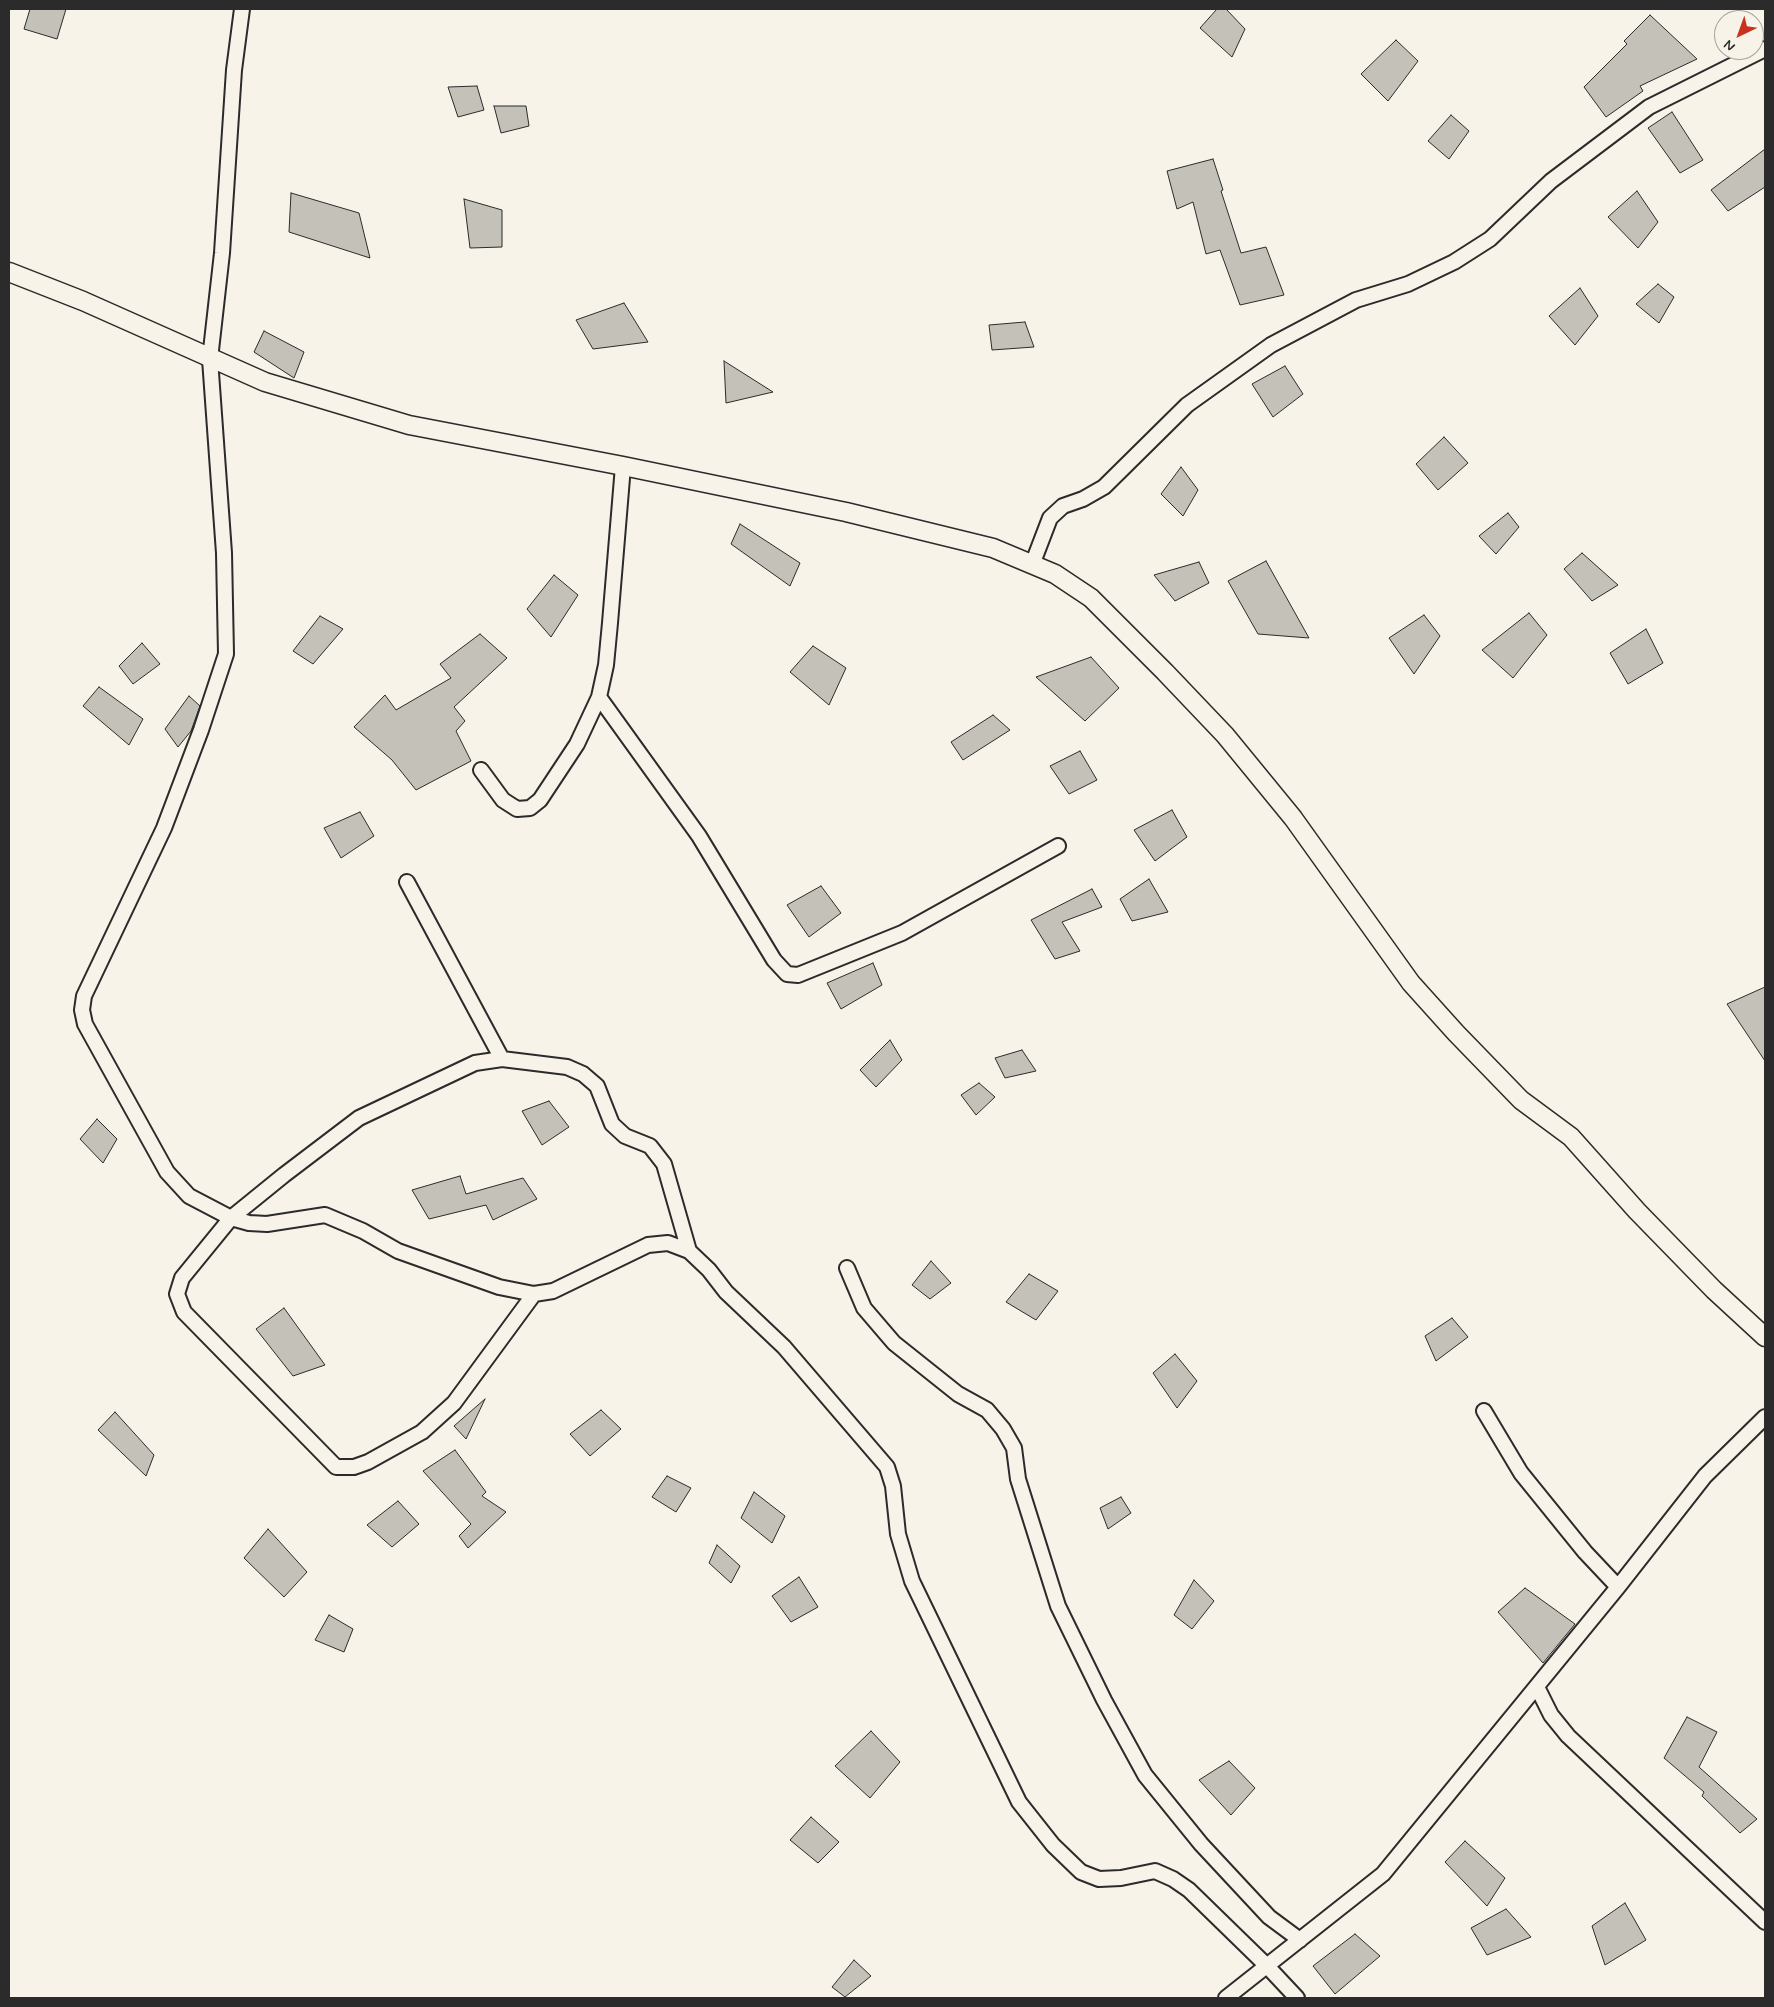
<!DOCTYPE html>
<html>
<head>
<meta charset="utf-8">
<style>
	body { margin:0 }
	#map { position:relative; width:1774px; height:2007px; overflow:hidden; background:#f7f3e8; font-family:Mynerve,sans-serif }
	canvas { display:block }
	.frame { position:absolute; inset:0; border:10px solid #2b2b2b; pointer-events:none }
	.north { position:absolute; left:1714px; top:10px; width:50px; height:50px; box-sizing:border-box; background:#f7f3e8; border:1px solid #a5a39c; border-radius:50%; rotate:222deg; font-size:14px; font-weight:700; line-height:20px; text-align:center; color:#2b2b2b }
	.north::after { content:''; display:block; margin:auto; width:18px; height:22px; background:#c8321e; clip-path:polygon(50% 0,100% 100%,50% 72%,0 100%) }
</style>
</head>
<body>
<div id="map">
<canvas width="1774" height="2007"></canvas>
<div class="frame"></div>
<div class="north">N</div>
</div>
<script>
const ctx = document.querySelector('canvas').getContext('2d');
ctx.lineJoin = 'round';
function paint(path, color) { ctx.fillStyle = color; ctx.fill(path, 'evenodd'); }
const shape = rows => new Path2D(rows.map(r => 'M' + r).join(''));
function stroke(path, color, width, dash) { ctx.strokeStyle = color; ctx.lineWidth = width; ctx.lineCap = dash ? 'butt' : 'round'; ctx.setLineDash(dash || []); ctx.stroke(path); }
const building = shape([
	[30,9,66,9,57,39,24,29,30,9],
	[1217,9,1226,9,1245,29,1232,57,1200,28,1217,9],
	[1650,15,1697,59,1640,86,1643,91,1606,117,1584,87,1627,44,1624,41,1650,15],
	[1396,40,1418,61,1388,101,1361,74,1396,40],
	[477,86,484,110,458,117,448,87,477,86],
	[494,106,526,106,529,126,501,133,494,106],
	[1672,112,1703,160,1680,173,1648,128,1672,112],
	[1451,115,1469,131,1449,159,1428,141,1451,115],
	[1765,149,1765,187,1728,211,1711,190,1765,149],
	[1213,159,1223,190,1221,191,1241,253,1266,247,1284,295,1240,305,1220,250,1206,254,1193,202,1177,209,1167,171,1213,159],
	[1637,191,1658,222,1638,248,1608,217,1637,191],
	[291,193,359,213,370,258,289,232,291,193],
	[464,199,502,210,502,247,470,248,464,199],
	[1658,284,1674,297,1659,323,1636,304,1658,284],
	[1580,288,1598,316,1575,345,1549,316,1580,288],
	[624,303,648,342,593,349,576,320,624,303],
	[1025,322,1034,347,992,350,989,325,1025,322],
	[264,331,304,352,294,378,254,352,264,331],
	[724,361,773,392,726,403,724,361],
	[1285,366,1303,394,1273,417,1252,384,1285,366],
	[1444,437,1468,463,1438,490,1416,464,1444,437],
	[1181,467,1198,490,1183,516,1161,494,1181,467],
	[1508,513,1519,527,1496,554,1479,536,1508,513],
	[740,524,800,563,790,586,731,544,740,524],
	[1582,553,1618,585,1592,601,1564,569,1582,553],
	[1266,561,1309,638,1258,634,1228,581,1266,561],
	[1199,562,1209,583,1175,601,1154,575,1199,562],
	[554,575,578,595,551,637,527,609,554,575],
	[1529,613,1547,635,1513,678,1482,650,1529,613],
	[1424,615,1440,636,1414,674,1389,638,1424,615],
	[320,616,343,629,313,664,293,651,320,616],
	[1646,629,1663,663,1628,684,1610,653,1646,629],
	[480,634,507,658,454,707,465,721,456,731,471,761,416,790,392,760,354,727,385,695,396,710,451,678,440,664,480,634],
	[142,643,160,664,133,684,119,666,142,643],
	[813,646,846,668,829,705,790,672,813,646],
	[1091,657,1119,688,1085,721,1036,677,1091,657],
	[99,687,143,719,129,745,83,706,99,687],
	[189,696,200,706,191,731,178,747,165,729,189,696],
	[993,715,1010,730,963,760,951,742,993,715],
	[1080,751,1097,780,1069,794,1050,766,1080,751],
	[1172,810,1187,837,1155,861,1134,830,1172,810],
	[360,812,374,836,341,858,324,828,360,812],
	[1149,879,1168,912,1132,921,1120,899,1149,879],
	[821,886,841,913,809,937,787,905,821,886],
	[1092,889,1102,907,1062,922,1080,951,1055,959,1031,920,1092,889],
	[873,963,882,985,841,1009,827,983,873,963],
	[1765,987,1765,1061,1727,1004,1765,987],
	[890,1040,902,1060,876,1087,860,1070,890,1040],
	[1022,1050,1036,1071,1005,1078,995,1058,1022,1050],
	[979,1083,995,1097,976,1115,961,1095,979,1083],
	[549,1101,569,1127,542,1145,522,1111,549,1101],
	[97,1119,117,1139,103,1163,80,1139,97,1119],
	[460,1176,466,1194,523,1178,537,1199,493,1220,486,1205,429,1219,412,1190,460,1176],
	[931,1261,951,1283,930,1299,912,1285,931,1261],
	[1029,1274,1058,1291,1036,1320,1006,1302,1029,1274],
	[284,1308,325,1365,293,1376,256,1329,284,1308],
	[1452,1318,1468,1337,1436,1361,1425,1336,1452,1318],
	[1175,1354,1197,1381,1177,1408,1153,1373,1175,1354],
	[485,1399,466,1439,454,1426,485,1399],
	[601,1410,621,1429,590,1456,570,1434,601,1410],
	[115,1412,154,1455,146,1476,98,1430,115,1412],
	[455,1450,486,1492,482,1496,506,1512,468,1548,459,1536,471,1524,423,1471,455,1450],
	[667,1476,691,1488,676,1512,652,1497,667,1476],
	[754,1492,785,1516,772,1543,741,1518,754,1492],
	[1121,1497,1131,1513,1108,1529,1100,1508,1121,1497],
	[398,1501,419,1524,392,1547,367,1525,398,1501],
	[268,1529,307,1572,284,1597,244,1558,268,1529],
	[717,1545,740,1566,731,1583,709,1563,717,1545],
	[799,1577,818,1607,791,1622,772,1596,799,1577],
	[1194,1580,1214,1601,1192,1629,1174,1615,1194,1580],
	[1525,1588,1575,1624,1543,1663,1498,1612,1525,1588],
	[329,1615,353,1629,344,1652,315,1640,329,1615],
	[1687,1717,1717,1732,1699,1767,1757,1819,1740,1833,1702,1796,1704,1792,1664,1758,1687,1717],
	[871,1731,900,1762,870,1798,835,1766,871,1731],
	[1229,1761,1255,1788,1231,1815,1199,1780,1229,1761],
	[811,1817,839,1842,818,1863,790,1840,811,1817],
	[1465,1841,1505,1878,1487,1906,1445,1862,1465,1841],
	[1625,1903,1646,1940,1605,1965,1592,1926,1625,1903],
	[1506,1909,1531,1937,1487,1955,1471,1928,1506,1909],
	[1355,1934,1380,1956,1335,1994,1313,1966,1355,1934],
	[854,1960,871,1976,845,1997,832,1987,854,1960]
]);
const minor = shape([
	[242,9,234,70,222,253,210,359,224,553,226,654,201,730,164,828,84,996,82,1010,85,1024,167,1172,189,1196,231,1218,249,1223,267,1224,325,1215,363,1231,398,1251,499,1287,534,1294,553,1291,648,1245,668,1243,689,1251,709,1270,726,1292,784,1347,887,1467,893,1486,898,1534,912,1581,1019,1802,1053,1845,1081,1872,1099,1879,1121,1878,1155,1871,1173,1879,1189,1890,1267,1966,1297,1998],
	[1032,565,1050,518,1063,506,1083,499,1104,487,1187,405,1271,345,1356,300,1408,284,1454,262,1490,239,1551,181,1649,107,1765,49],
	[599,697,699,836,774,960,787,974,798,975,902,933,1058,846],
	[481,770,503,800,517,809,530,808,540,800,577,744,599,697,606,665,610,623,623,466],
	[407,882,502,1059],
	[847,1268,864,1308,894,1343,958,1394,987,1410,1003,1429,1014,1448,1018,1479,1058,1606,1104,1700,1145,1775,1201,1844,1269,1917,1300,1940],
	[534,1294,454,1403,422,1432,368,1462,354,1467,336,1467,184,1312,177,1294,182,1278,231,1218,284,1175,359,1118,475,1063,502,1059,567,1067,583,1074,597,1086,612,1124,625,1136,650,1146,664,1164,689,1251],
	[1484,1411,1521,1473,1585,1552,1618,1587],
	[1537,1687,1551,1715,1568,1736,1765,1922],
	[1226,1998,1383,1874,1618,1587,1705,1476,1765,1417]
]);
const tertiary = shape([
	[9,272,83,301,265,382,409,425,623,466,846,512,993,548,1055,574,1091,598,1165,672,1225,735,1293,818,1411,983,1456,1033,1521,1100,1571,1137,1637,1211,1714,1290,1765,1337]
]);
paint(building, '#c4c1b9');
stroke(building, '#2b2b2b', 1);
stroke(minor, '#2b2b2b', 18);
stroke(tertiary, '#2b2b2b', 21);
stroke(minor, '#f7f3e8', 14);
stroke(tertiary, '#f7f3e8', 18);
</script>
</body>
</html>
